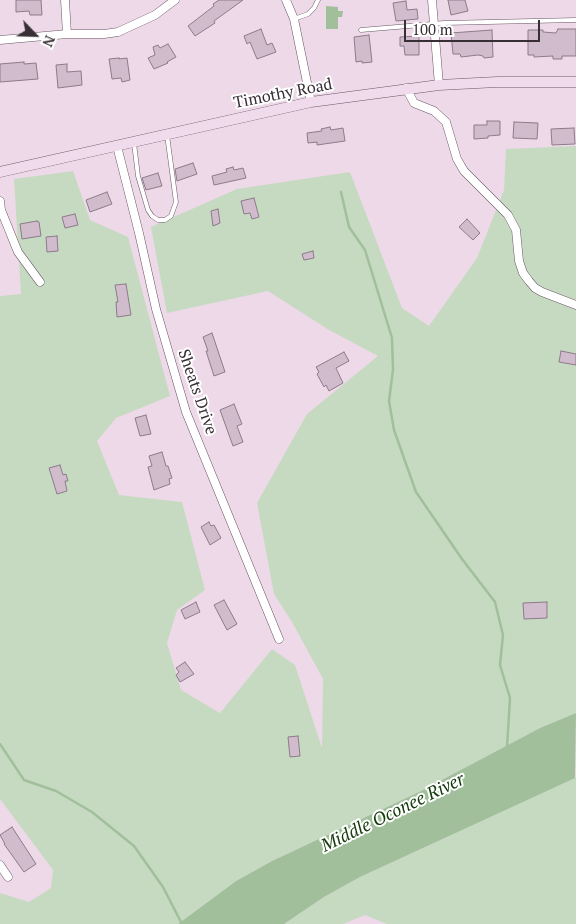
<!DOCTYPE html>
<html>
<head>
<meta charset="utf-8">
<style>
	body { margin:0 }
	#map { position:relative; width:576px; height:924px; overflow:hidden; background:#eed9e9; font-family:"PT Serif",serif }
	canvas { display:block }
	.north { position:absolute; left:10px; top:10px; width:50px; height:50px; -webkit-text-stroke:4px #fff; paint-order:stroke; rotate:114deg; font-size:14px; font-weight:700; line-height:20px; text-align:center; color:#372f35 }
	.north::after { content:''; display:block; margin:auto; width:18px; height:22px; background:#372f35; clip-path:polygon(50% 0,100% 100%,50% 72%,0 100%) }
	.scale { position:absolute; left:404px; top:20px; width:136px; height:22px; box-sizing:border-box; border:2px solid #372f35; border-top:0; padding-left:6px; font-size:15px; line-height:18px; white-space:nowrap; color:#372f35; -webkit-text-stroke:4px #fff; paint-order:stroke }
</style>
</head>
<body>
<div id="map">
<canvas width="576" height="924"></canvas>
<div class="north">N</div>
<div class="scale">100 m</div>
</div>
<script>
const ctx = document.querySelector('canvas').getContext('2d');
ctx.lineJoin = 'round';
function paint(path, color) { ctx.fillStyle = color; ctx.fill(path, 'evenodd'); }
const shape = rows => new Path2D(rows.map(r => 'M' + r).join(''));
function stroke(path, color, width, dash) { ctx.strokeStyle = color; ctx.lineWidth = width; ctx.lineCap = dash ? 'butt' : 'round'; ctx.setLineDash(dash || []); ctx.stroke(path); }
function label(font, color, halo, rows, align = 'center') {
  ctx.font = font + ' "PT Serif",serif'; ctx.lineWidth = 4; ctx.setLineDash([]); ctx.textBaseline = 'middle'; ctx.strokeStyle = halo; ctx.fillStyle = color; for (const [text, x, y, turn = 0] of rows) {
    ctx.save(); ctx.translate(x, y); ctx.rotate((+turn || 0) * Math.PI / 180); ctx.textAlign = isNaN(turn) ? turn : align; if (halo) ctx.strokeText(text, 0, 0); ctx.fillText(text, 0, 0); ctx.restore();
  }
}
const green = shape([
	[576,146,576,713,540,728,419,792,272,861,236,881,178,924,0,924,0,893,29,902,51,888,53,870,0,799,0,296,21,294,14,179,73,171,90,220,128,237,170,396,116,418,97,441,119,495,182,502,205,590,177,610,167,643,181,690,220,713,272,649,295,665,322,748,323,679,292,622,274,594,257,503,307,414,378,356,329,330,268,291,167,313,151,227,237,189,350,172,402,308,429,326,477,258,504,190,506,149],
	[576,777,576,924,387,924,365,915,343,924,284,924,324,897,360,877]
]);
const water = shape([
	[326,6,338,7,338,11,343,11,342,17,338,17,338,29,326,29],
	[576,713,575,778,360,877,324,897,284,924,178,924,236,881,272,861,419,792,540,728]
]);
const stream = shape([
	[341,192,349,227,365,250,392,338,393,370,389,401,394,430,416,492,462,559,495,602,503,635,500,665,510,698,507,747],
	[0,744,24,780,56,791,92,812,134,846,163,887,182,924]
]);
const building = shape([
	[16,0,41,0,42,15,30,15,29,11,16,12,16,0],
	[219,0,243,0,214,21,215,23,195,36,188,26,214,6,213,4,219,0],
	[448,0,465,0,468,11,451,15,448,0],
	[406,1,407,10,417,9,418,19,396,21,393,3,406,1],
	[261,29,267,45,272,43,276,52,257,59,250,42,247,44,244,36,261,29],
	[558,29,576,29,576,56,562,56,562,59,553,59,553,56,534,57,534,55,528,55,528,30,543,30,543,32,556,33,558,29],
	[492,30,493,57,484,58,483,56,478,55,461,57,460,54,453,54,451,33,492,30],
	[369,35,372,62,362,63,362,61,356,62,354,37,369,35],
	[419,36,419,55,405,55,404,46,400,46,400,37,419,36],
	[168,44,176,57,167,62,168,63,154,69,148,58,155,55,153,47,158,45,160,48,168,44],
	[119,58,119,59,127,58,130,80,122,82,121,78,112,79,109,59,119,58],
	[24,62,24,64,36,63,38,79,0,82,0,64,24,62],
	[67,64,67,72,81,71,82,85,58,88,56,65,67,64],
	[487,121,500,121,500,135,488,136,488,138,474,139,474,125,487,125,487,121],
	[514,122,538,123,537,139,513,138,514,122],
	[330,127,331,130,343,128,345,141,317,145,317,142,308,143,307,133,322,131,321,129,330,127],
	[574,128,575,144,552,145,551,129,574,128],
	[193,163,197,174,177,181,175,169,193,163],
	[233,167,234,170,243,168,246,178,214,185,212,176,227,172,226,169,233,167],
	[158,173,162,186,146,190,142,178,158,173],
	[107,192,112,204,90,212,86,200,107,192],
	[254,198,259,217,252,219,250,213,244,214,241,201,254,198],
	[218,209,220,223,213,226,211,211,218,209],
	[75,214,78,225,65,228,62,217,75,214],
	[467,219,480,233,473,240,459,227,467,219],
	[37,221,39,222,41,236,22,239,20,224,37,221],
	[57,236,58,251,47,252,46,237,57,236],
	[313,251,314,258,304,260,302,254,313,251],
	[126,284,131,315,117,317,116,302,118,302,115,285,126,284],
	[212,333,225,372,214,376,206,351,208,351,203,337,212,333],
	[561,351,576,354,576,365,559,362,561,351],
	[344,352,349,361,336,368,343,383,329,391,326,385,324,387,317,374,319,372,316,367,344,352],
	[234,404,242,424,237,426,243,442,233,446,220,410,234,404],
	[146,415,151,434,140,436,135,418,146,415],
	[162,452,166,466,168,466,172,478,169,479,170,484,154,490,148,467,152,466,149,456,162,452],
	[60,465,63,475,66,474,68,481,65,481,67,491,57,494,49,468,60,465],
	[209,522,211,526,214,525,221,538,210,545,201,527,209,522],
	[224,600,237,624,227,630,214,605,224,600],
	[196,602,200,612,185,619,181,610,196,602],
	[547,602,547,618,524,619,523,603,547,602],
	[185,662,194,674,180,682,176,675,179,672,176,668,185,662],
	[298,736,300,756,290,757,288,737,298,736],
	[12,827,36,864,24,872,4,844,5,844,0,835,12,827]
]);
const lane = shape([
	[294,19,308,14,314,8,318,0],
	[361,30,444,23,576,20],
	[134,143,138,176,148,210,152,216,158,220,165,220,171,216,176,202,167,135]
]);
const street = shape([
	[65,0,67,34],
	[286,0,294,19,311,102],
	[432,0,439,85],
	[0,40,67,34,104,34,118,32,155,15,175,0],
	[406,88,414,103,434,111,446,122,457,159,464,171,508,215,516,230,519,261,523,273,529,281,535,288,542,292,576,305],
	[117,146,139,233,156,309,186,412,279,639],
	[0,201,1,210,18,252,40,282],
	[0,865,8,877]
]);
const secondary = shape([
	[0,172,311,102,439,85,497,82,576,82]
]);
const streetNames = [
	["Timothy Road",283,94,-11],
	["Sheats Drive",197,392,71]
];
const waterNames = [
	["Middle Oconee River",393,813,-26]
];
paint(green, '#c6dac2');
paint(water, '#a1bf9b');
stroke(stream, '#a1bf9b', 2.5);
paint(building, '#d0bccc');
stroke(building, '#8d7b89', 1);
stroke(lane, '#685764', 5);
stroke(street, '#685764', 9);
stroke(secondary, '#685764', 11);
stroke(lane, '#fff', 4);
stroke(street, '#fff', 8);
stroke(secondary, '#f0dbed', 10);
label('16px', '#372f35', '#fff', streetNames);
label('italic 18px', '#123b09', '#fff', waterNames);
</script>
</body>
</html>
